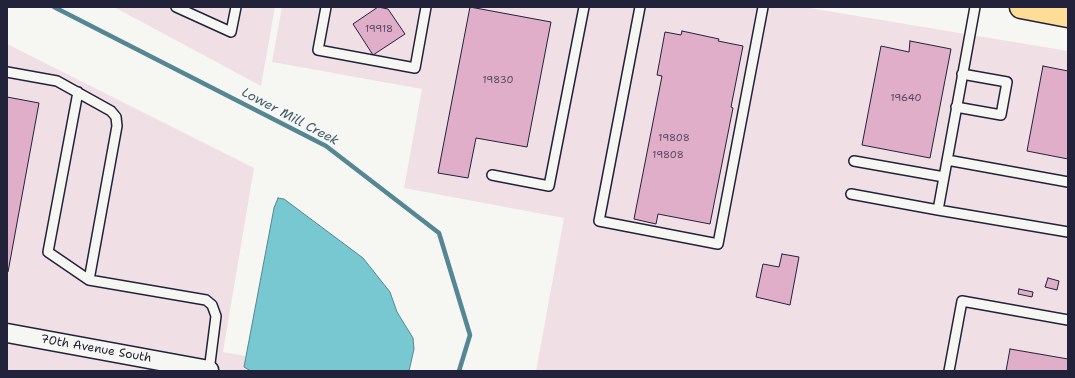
<!DOCTYPE html>
<html>
<head>
<meta charset="utf-8">
<style>
	body { margin:0 }
	#map { position:relative; width:1075px; height:378px; overflow:hidden; background:#f6f6f2; font-family:"Shantell Sans",sans-serif }
	canvas { display:block }
	.frame { position:absolute; inset:0; border:8px solid #22223b; pointer-events:none }
</style>
</head>
<body>
<div id="map">
<canvas width="1075" height="378"></canvas>
<div class="frame"></div>
</div>
<script>
const ctx = document.querySelector('canvas').getContext('2d');
ctx.lineJoin = 'round';
function paint(path, color) { ctx.fillStyle = color; ctx.fill(path, 'evenodd'); }
const shape = rows => new Path2D(rows.map(r => 'M' + r).join(''));
function stroke(path, color, width, dash) { ctx.strokeStyle = color; ctx.lineWidth = width; ctx.lineCap = dash ? 'butt' : 'round'; ctx.setLineDash(dash || []); ctx.stroke(path); }
function label(font, color, halo, rows, align = 'center') {
  ctx.font = font + ' "Shantell Sans",sans-serif'; ctx.lineWidth = 3.5; ctx.setLineDash([]); ctx.textBaseline = 'middle'; ctx.strokeStyle = halo; ctx.fillStyle = color; for (const [text, x, y, turn = 0] of rows) {
    ctx.save(); ctx.translate(x, y); ctx.rotate((+turn || 0) * Math.PI / 180); ctx.textAlign = isNaN(turn) ? turn : align; if (halo) ctx.strokeText(text, 0, 0); ctx.fillText(text, 0, 0); ctx.restore();
  }
}
const built = shape([
	[114,7,275,7,261,86],
	[282,7,803,7,1068,51,1068,371,536,371,564,218,404,188,422,89,272,62],
	[7,44,254,168,223,352,334,371,7,371]
]);
const water = shape([
	[278,198,284,199,363,258,390,292,397,312,413,338,414,349,409,371,251,371,244,367,274,208,278,198]
]);
const stream = shape([
	[54,7,326,146,439,233,470,335,459,371]
]);
const building = shape([
	[378,7,388,9,405,34,373,55,353,24,378,7],
	[470,7,551,22,527,147,476,138,468,178,438,173,470,7],
	[682,31,719,39,718,41,743,46,731,107,733,108,710,224,658,214,656,224,634,219,662,76,657,75,665,32,681,35,682,31],
	[910,41,951,49,930,158,862,145,881,46,909,52,910,41],
	[1043,66,1068,71,1068,159,1027,151,1043,66],
	[7,97,39,103,8,272,7,272,7,97],
	[782,254,799,257,790,305,756,297,763,264,779,267,782,254],
	[1048,278,1059,281,1057,290,1045,287,1048,278],
	[1019,289,1033,292,1032,297,1018,294,1019,289],
	[1010,349,1068,359,1068,371,1006,371,1010,349]
]);
const lane = shape([
	[176,7,231,32,236,7],
	[326,7,318,50,415,68,426,7],
	[640,7,599,221,718,244,763,7],
	[7,72,57,81,111,111,116,117,117,126,89,280,206,300,212,305,216,316,209,371],
	[78,92,48,252,89,280],
	[956,107,1001,115,1007,82,962,74],
	[947,160,1068,182],
	[854,161,944,177],
	[492,175,549,186,584,7],
	[851,194,938,210,975,7],
	[938,210,1068,232],
	[949,371,962,301,1068,320]
]);
const street = shape([
	[7,333,209,370]
]);
const primary = shape([
	[1021,7,1068,16]
]);
const numberNames = [
	["19918",379,29],
	["19830",498,80],
	["19640",906,98],
	["19808",674,138],
	["19808",668,155]
];
const streetNames = [
	["70th Avenue South",96,349,10]
];
const waterNames = [
	["Lower Mill Creek",290,117,28]
];
paint(built, '#f0e0e6');
paint(water, '#77c8d0');
stroke(water, '#558694', 1);
stroke(stream, '#558694', 4.5);
paint(building, '#e1aeca');
stroke(building, '#22223b', 1);
stroke(lane, '#22223b', 12);
stroke(street, '#22223b', 21);
stroke(primary, '#22223b', 25);
stroke(lane, '#f6f6f2', 9);
stroke(street, '#f6f6f2', 18);
stroke(primary, '#fedd96', 22);
label('10px', '#52455f', null, numberNames);
label('12px', '#22223b', '#f6f6f2', streetNames);
label('italic 13px', '#405c6f', '#f6f6f2', waterNames);
</script>
</body>
</html>
